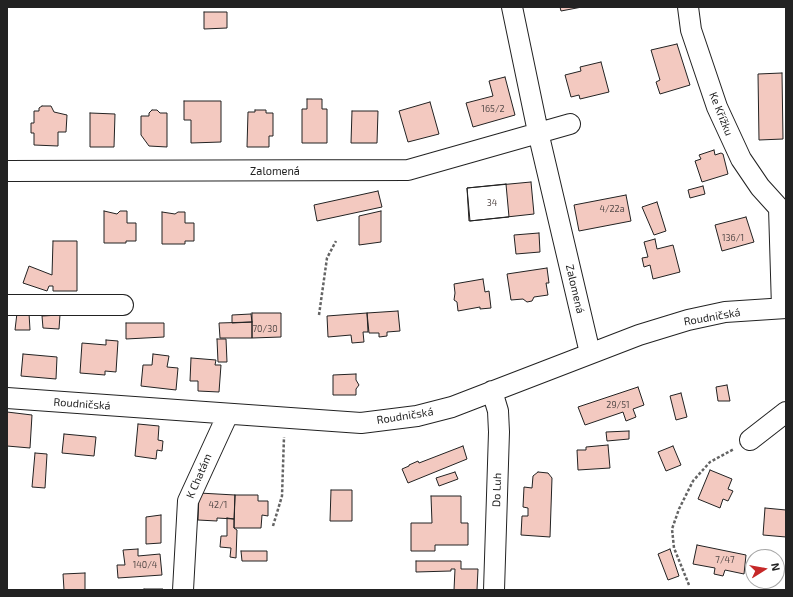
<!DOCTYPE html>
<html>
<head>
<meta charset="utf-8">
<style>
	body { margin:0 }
	#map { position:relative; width:793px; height:597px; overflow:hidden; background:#fff; font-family:"Exo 2",sans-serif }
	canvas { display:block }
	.frame { position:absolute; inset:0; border:8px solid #222; pointer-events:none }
	.north { position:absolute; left:745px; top:549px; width:40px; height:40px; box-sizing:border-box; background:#fff; border:1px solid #a7a7a7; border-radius:50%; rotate:79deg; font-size:11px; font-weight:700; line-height:16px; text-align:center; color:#222 }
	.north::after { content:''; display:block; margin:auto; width:14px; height:18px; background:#c62828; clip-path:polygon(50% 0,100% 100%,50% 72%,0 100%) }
</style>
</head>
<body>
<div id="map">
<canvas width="793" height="597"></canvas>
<div class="frame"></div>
<div class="north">N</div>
</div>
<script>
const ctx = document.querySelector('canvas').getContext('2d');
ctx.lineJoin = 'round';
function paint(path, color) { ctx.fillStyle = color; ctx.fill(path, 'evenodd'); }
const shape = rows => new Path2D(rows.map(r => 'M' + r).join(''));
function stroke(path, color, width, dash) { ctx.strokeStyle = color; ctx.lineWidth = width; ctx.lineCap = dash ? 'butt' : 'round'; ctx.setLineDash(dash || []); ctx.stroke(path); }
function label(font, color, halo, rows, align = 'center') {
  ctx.font = font + ' "Exo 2",sans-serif'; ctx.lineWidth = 3; ctx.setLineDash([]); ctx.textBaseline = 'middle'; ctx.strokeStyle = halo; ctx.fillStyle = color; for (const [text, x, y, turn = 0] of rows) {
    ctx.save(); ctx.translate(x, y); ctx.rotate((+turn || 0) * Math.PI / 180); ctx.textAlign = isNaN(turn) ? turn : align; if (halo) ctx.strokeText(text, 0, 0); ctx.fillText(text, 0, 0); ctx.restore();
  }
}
const building = shape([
	[560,7,582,7,561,11,560,7],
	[204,12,227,12,227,28,204,29,204,12],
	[677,44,690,85,660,94,656,82,660,80,651,50,677,44],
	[601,62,609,92,580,99,579,95,571,97,565,75,581,71,580,67,601,62],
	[782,73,783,139,759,140,758,74,782,73],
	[505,77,515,115,473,127,466,103,493,96,489,81,505,77],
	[307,99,322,99,322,109,327,109,327,143,302,143,302,109,307,109,307,99],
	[184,101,221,101,221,142,191,143,191,120,184,120,184,101],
	[430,102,439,134,408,142,399,111,430,102],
	[42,106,51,106,54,112,67,115,66,132,58,132,58,146,34,145,34,133,31,133,31,123,34,123,34,111,39,111,39,108,42,106],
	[152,110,157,110,160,113,167,113,167,147,149,146,141,135,141,116,149,116,149,113,152,110],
	[255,110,266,110,266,113,273,113,273,136,269,136,269,147,247,147,248,112,255,112,255,110],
	[352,111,378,111,377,143,351,143,352,111],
	[90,113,115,114,114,147,90,147,90,113],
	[714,150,715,155,721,153,723,154,728,174,702,182,695,161,701,159,699,155,714,150],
	[531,182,534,214,470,221,467,188,531,182],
	[506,184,509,217,469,221,467,188,506,184],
	[703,186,705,194,690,198,688,190,703,186],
	[378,191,382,207,317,221,314,205,378,191],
	[626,195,631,221,579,231,574,205,626,195],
	[657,202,666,231,654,235,642,207,657,202],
	[104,211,117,214,120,211,127,211,127,223,136,223,136,241,126,241,126,243,104,243,104,211],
	[381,211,381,242,359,245,359,216,381,211],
	[162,212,175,214,178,212,185,212,185,223,194,223,194,241,185,241,185,244,162,244,162,212],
	[746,217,754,242,722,251,715,225,746,217],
	[539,233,540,252,516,254,514,235,539,233],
	[655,239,657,249,673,245,680,272,653,279,650,265,644,267,642,258,648,257,644,242,655,239],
	[53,241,77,241,77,291,53,291,53,286,49,286,47,291,23,283,29,266,52,275,53,241],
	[547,268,549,283,546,283,548,295,534,297,532,301,527,302,523,299,511,300,507,274,547,268],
	[483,279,485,292,489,291,491,308,480,309,480,307,458,311,457,302,454,300,455,293,454,284,483,279],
	[398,311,400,331,387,332,387,336,379,337,379,333,369,333,367,313,398,311],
	[17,313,29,313,30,330,15,330,17,313],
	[252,313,281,313,281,337,252,338,252,313],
	[367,313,368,332,363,332,364,342,352,343,351,335,328,337,327,316,367,313],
	[251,314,252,322,232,323,232,315,251,314],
	[60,315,59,329,43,328,42,316,60,315],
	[252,322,252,338,220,338,219,323,252,322],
	[126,323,164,323,164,337,126,339,126,323],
	[217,339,226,339,227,362,218,362,217,339],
	[106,340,118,341,116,372,105,371,105,375,80,373,82,343,106,345,106,340],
	[23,354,57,357,56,379,21,376,23,354],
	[153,354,169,356,167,367,178,368,176,390,141,386,143,365,152,365,153,354],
	[191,358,216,360,215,365,221,365,219,392,198,391,198,381,190,381,191,358],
	[356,374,356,380,359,385,356,389,356,395,333,395,333,375,356,374],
	[727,385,730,401,718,401,716,387,727,385],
	[638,387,644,405,633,409,636,417,626,421,623,412,585,425,578,407,638,387],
	[681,393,687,417,676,420,670,396,681,393],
	[7,412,32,415,30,448,7,446,7,412],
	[138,424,159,426,158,440,163,441,162,451,157,450,156,459,135,456,138,424],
	[629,431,629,439,607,441,606,432,629,431],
	[64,434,96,437,94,456,62,453,64,434],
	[608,445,610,468,578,470,577,450,586,450,586,447,608,445],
	[463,446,467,459,408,483,402,469,409,466,409,465,418,461,419,463,463,446],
	[673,446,681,465,666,471,658,452,673,446],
	[35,453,47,454,45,488,32,487,35,453],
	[710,470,732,479,728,489,733,491,728,501,723,499,720,508,698,499,710,470],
	[455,472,458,479,439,486,436,478,455,472],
	[538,472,548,473,552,478,550,537,521,535,522,516,528,516,528,508,523,507,524,487,532,488,533,476,538,472],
	[331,490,352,490,352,521,330,521,331,490],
	[199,493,235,495,234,519,217,518,217,521,198,520,199,493],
	[235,495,258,495,258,501,268,501,268,516,262,515,261,528,234,528,235,495],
	[431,496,461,496,461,523,468,523,468,545,435,545,435,551,411,551,411,523,432,523,431,496],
	[765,508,786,510,786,537,763,535,765,508],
	[161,515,161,543,146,544,146,517,161,515],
	[227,518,234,519,234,528,237,530,236,558,230,557,231,548,220,547,221,536,227,536,227,518],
	[697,545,746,555,744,574,725,570,723,576,714,574,715,568,693,564,697,545],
	[138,549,138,556,160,554,162,575,118,578,117,565,125,565,123,550,138,549],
	[670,549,679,576,668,580,658,554,670,549],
	[241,551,267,551,267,561,242,561,241,551],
	[416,561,461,561,461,569,478,569,477,590,454,590,455,569,451,569,451,571,416,572,416,561],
	[85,573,85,590,64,590,63,574,85,573],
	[144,589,163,589,163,590,144,590,144,589]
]);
const path = shape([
	[319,315,327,258,336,241],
	[273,526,282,496,284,437],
	[689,585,674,548,672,529,679,509,693,481,710,462,734,449]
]);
const minor = shape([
	[512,7,538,132,590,353],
	[688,7,691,30,717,107,741,159,760,187,779,208,782,308],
	[7,171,408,170,570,124],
	[7,305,123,305],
	[492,391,498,411,499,432,494,590],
	[7,398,361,423,417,416,452,407,639,335,688,320,725,312,786,308],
	[750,440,786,412],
	[183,590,188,501,228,414]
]);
const numberNames = [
	["165/2",493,109],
	["34",492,203],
	["4/22a",612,209],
	["136/1",733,238],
	["70/30",265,329],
	["29/51",618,405],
	["42/1",218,505],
	["7/47",725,560],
	["140/4",145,565]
];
const streetNames = [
	["Ke Křížku",721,114,68],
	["Zalomená",275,171],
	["Zalomená",575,289,77],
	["Roudničská",712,317,-10],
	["Roudničská",82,404,4],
	["Roudničská",405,416,-9],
	["K Chatám",199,476,-67],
	["Do Luh",497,490,-88]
];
paint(building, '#f3c9c0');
stroke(building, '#222', 1);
stroke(minor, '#222', 22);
stroke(path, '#646464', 2.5, [3, 2]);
stroke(minor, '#fff', 20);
label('9px', '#564c4a', null, numberNames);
label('11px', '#222', '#fff', streetNames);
</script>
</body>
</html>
